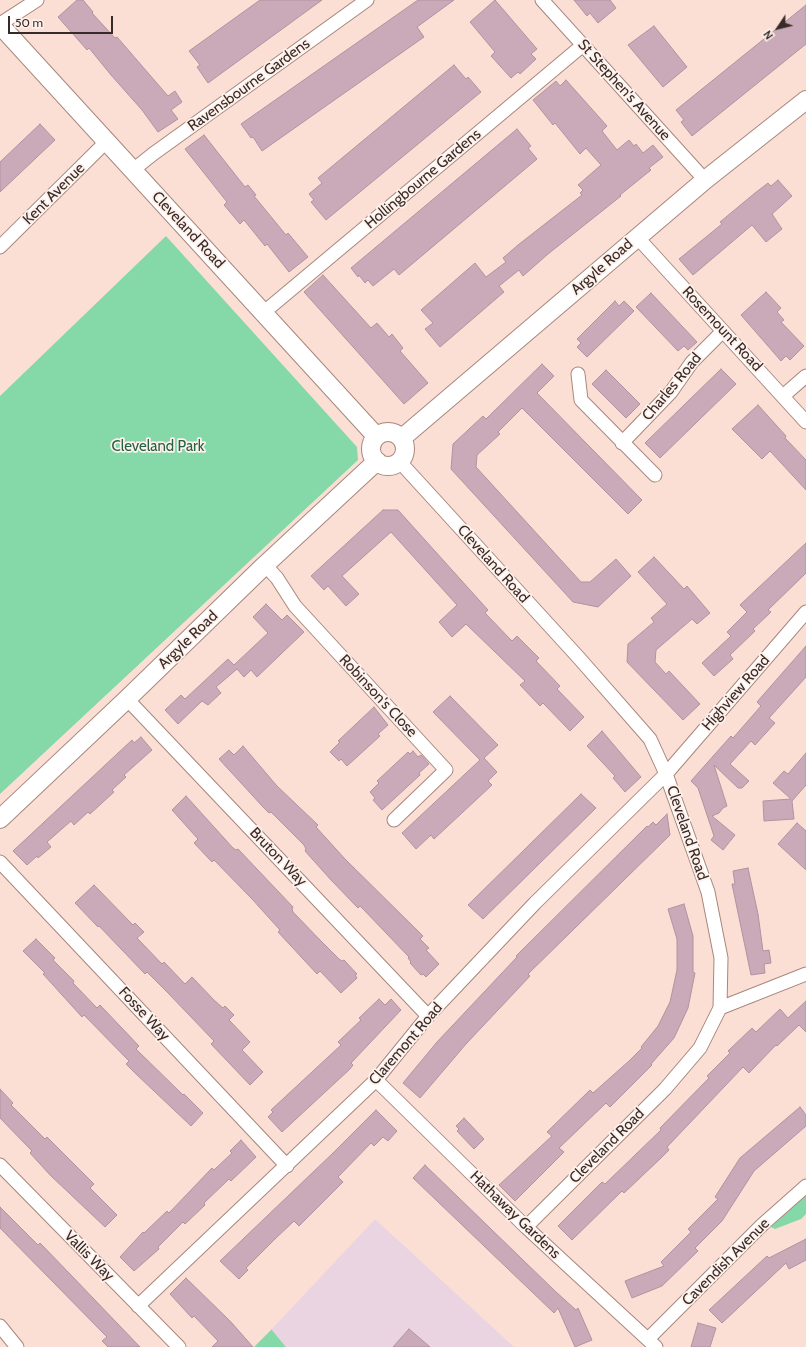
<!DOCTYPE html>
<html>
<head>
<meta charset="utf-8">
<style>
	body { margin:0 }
	#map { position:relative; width:806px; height:1347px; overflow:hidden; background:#fbdfd5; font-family:Cabin,sans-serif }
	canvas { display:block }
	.north { position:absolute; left:758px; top:8px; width:40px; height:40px; -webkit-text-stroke:3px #fef0ea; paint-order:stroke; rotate:235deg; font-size:11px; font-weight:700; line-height:16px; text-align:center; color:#382b27 }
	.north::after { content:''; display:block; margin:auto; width:14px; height:18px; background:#382b27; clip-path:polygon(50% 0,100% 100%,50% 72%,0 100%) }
	.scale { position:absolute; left:8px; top:16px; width:105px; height:18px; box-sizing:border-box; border:2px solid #382b27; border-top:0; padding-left:5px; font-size:12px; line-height:14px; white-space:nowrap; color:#382b27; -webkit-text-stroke:3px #fef0ea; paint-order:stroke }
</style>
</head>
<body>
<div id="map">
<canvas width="806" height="1347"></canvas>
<div class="north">N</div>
<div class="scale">50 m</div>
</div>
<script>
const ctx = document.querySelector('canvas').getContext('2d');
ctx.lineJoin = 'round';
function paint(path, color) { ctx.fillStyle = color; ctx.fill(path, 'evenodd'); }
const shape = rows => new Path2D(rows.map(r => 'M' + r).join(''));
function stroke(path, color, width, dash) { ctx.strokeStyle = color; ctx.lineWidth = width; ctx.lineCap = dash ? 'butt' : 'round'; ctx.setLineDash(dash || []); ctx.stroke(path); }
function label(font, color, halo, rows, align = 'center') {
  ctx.font = font + ' Cabin,sans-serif'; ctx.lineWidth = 3.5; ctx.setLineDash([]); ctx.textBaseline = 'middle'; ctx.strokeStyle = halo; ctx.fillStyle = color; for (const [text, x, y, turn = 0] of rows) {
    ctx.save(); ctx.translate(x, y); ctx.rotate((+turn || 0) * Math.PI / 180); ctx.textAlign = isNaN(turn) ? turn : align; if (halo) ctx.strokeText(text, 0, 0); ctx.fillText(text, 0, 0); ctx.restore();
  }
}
const education = shape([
	[375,1219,514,1347,286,1347,271,1330]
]);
const green = shape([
	[166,236,357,447,358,460,0,794,0,396],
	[806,1195,806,1214,801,1219,775,1229,771,1227],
	[271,1329,286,1347,254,1347,271,1330]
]);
const building = shape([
	[77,0,83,0,93,12,92,13,115,38,117,37,168,96,175,91,182,102,171,110,178,119,158,132,142,110,111,75,89,48,87,50,58,17,77,0],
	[260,0,322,0,208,83,197,67,200,65,189,51,260,0],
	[418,0,454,0,417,27,424,37,262,151,253,137,251,138,241,124,418,0],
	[495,0,537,49,531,54,536,59,520,74,518,72,511,78,491,56,495,52,470,22,495,0],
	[574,0,610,0,616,8,598,23,590,13,587,16,574,0],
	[806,5,806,44,692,136,681,122,684,120,676,110,806,5],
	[654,26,687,67,663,87,628,45,654,26],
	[454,65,466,79,468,77,481,92,326,220,311,202,314,200,309,194,322,183,318,178,454,65],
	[566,80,607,126,602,131,617,150,629,140,634,146,636,144,643,153,653,145,663,157,649,168,651,170,620,195,621,196,548,254,523,276,519,270,499,286,504,292,440,347,425,329,433,323,421,310,475,263,486,277,506,262,503,258,518,245,582,195,580,193,583,190,578,185,601,165,586,148,580,154,555,123,553,125,533,100,556,81,560,86,566,80],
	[40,124,55,140,0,192,0,162,40,124],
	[517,129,531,146,528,148,537,159,399,275,394,269,373,286,368,280,365,283,359,275,358,277,351,268,517,129],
	[204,135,245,187,248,185,256,195,254,196,286,235,288,233,308,257,289,272,267,244,265,246,244,220,240,224,224,205,227,202,185,149,204,135],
	[778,180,792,196,772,214,782,229,766,242,752,225,693,275,679,259,722,224,720,222,755,193,768,183,771,186,778,180],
	[323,275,371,328,377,323,389,337,392,334,403,348,400,351,428,383,404,404,304,292,323,275],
	[766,292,781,308,777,312,784,320,781,322,804,346,790,360,786,356,781,361,741,315,766,292],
	[651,293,697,342,688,350,684,346,678,351,636,307,651,293],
	[615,301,619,306,624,301,634,311,587,357,577,347,581,343,577,339,615,301],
	[542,364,554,376,537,393,642,500,628,514,522,408,498,432,500,434,477,455,476,467,581,582,590,582,616,559,631,576,598,607,573,602,451,469,453,444,483,416,486,419,542,364],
	[721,369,736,384,660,458,645,443,721,369],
	[606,370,640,404,626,418,592,384,606,370],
	[758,405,786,436,785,438,806,460,806,490,770,451,762,459,732,429,758,405],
	[383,510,398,510,488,610,485,613,512,641,517,636,539,658,536,661,560,686,557,689,584,717,570,731,543,703,540,706,520,685,525,681,466,624,452,637,439,622,457,605,391,532,342,576,359,594,346,606,328,586,324,590,311,576,383,510],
	[806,543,806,573,768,610,771,612,753,629,755,631,730,655,733,659,714,676,702,663,731,636,727,632,747,612,740,605,806,543],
	[654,557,684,589,687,586,710,613,697,624,692,619,656,650,655,662,666,674,669,671,700,704,683,720,627,662,628,644,654,622,651,618,667,604,638,572,654,557],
	[266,604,282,620,287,615,304,632,257,677,251,670,244,677,237,669,216,687,221,693,208,705,202,701,178,724,165,710,181,695,185,699,228,659,234,665,268,633,253,617,266,604],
	[806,646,806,677,769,718,775,723,755,745,751,741,730,764,749,781,742,788,738,788,714,765,727,806,723,808,719,813,712,816,735,835,723,850,711,840,714,836,698,788,691,781,731,736,733,738,761,706,757,702,806,646],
	[450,696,498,745,484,758,497,772,488,781,492,785,434,839,431,835,416,849,402,833,480,760,433,712,450,696],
	[374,707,388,725,378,734,380,736,347,766,341,759,339,761,330,752,340,742,338,741,374,707],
	[602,731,641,777,625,792,613,778,615,776,587,746,602,731],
	[141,737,152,750,124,775,126,777,112,790,114,792,90,814,88,812,74,825,71,821,47,842,51,847,38,858,37,856,27,865,13,851,132,740,134,743,141,737],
	[243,746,277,786,318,825,316,827,345,859,423,936,420,939,429,948,426,950,439,964,426,977,423,974,421,975,410,963,411,962,408,958,409,957,363,909,360,906,358,908,331,880,305,851,306,849,304,845,271,812,269,813,263,807,219,759,229,750,234,755,243,746],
	[413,751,418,757,421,755,429,764,419,773,420,775,382,810,373,800,375,798,370,792,379,783,377,781,408,752,410,754,413,751],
	[806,753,806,785,792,801,794,819,764,821,763,801,791,799,773,783,784,771,788,774,806,753],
	[581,794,596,808,483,919,468,905,581,794],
	[186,796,233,848,236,850,238,849,293,907,292,909,293,912,320,940,339,959,342,961,344,960,357,974,355,975,357,978,341,993,320,971,317,974,278,932,280,930,252,899,214,860,212,862,194,843,198,839,172,810,186,796],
	[667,814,670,835,528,974,530,976,466,1044,420,1098,403,1083,437,1042,517,957,516,956,647,826,648,827,653,822,656,825,667,814],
	[797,823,806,831,806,870,778,844,797,823],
	[748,868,758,914,763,951,769,950,771,963,764,964,765,973,751,975,732,884,735,884,733,871,748,868],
	[94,885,133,925,135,923,144,932,137,938,162,964,164,962,185,984,192,977,214,1000,223,1008,225,1006,234,1015,229,1020,250,1042,242,1050,263,1072,250,1085,211,1044,214,1041,168,993,147,972,145,974,99,926,98,927,75,903,94,885],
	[684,904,693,936,693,972,695,973,688,1008,674,1038,651,1064,652,1065,610,1107,606,1103,559,1148,564,1152,515,1201,499,1185,552,1136,547,1132,590,1090,593,1093,629,1061,642,1048,641,1047,658,1026,670,1002,677,970,677,939,668,909,684,904],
	[36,939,55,958,53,960,74,981,73,983,97,1008,100,1005,139,1046,136,1049,183,1095,184,1094,203,1113,191,1126,136,1074,126,1064,129,1061,84,1015,82,1017,43,974,45,973,23,951,36,939],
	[379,999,385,1005,391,999,401,1010,351,1063,353,1065,350,1069,282,1132,268,1117,273,1112,271,1110,341,1045,338,1042,361,1020,359,1018,379,999],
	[806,1001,806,1032,799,1025,777,1046,776,1045,749,1073,743,1067,667,1147,669,1150,660,1159,624,1193,622,1191,572,1240,558,1226,602,1182,605,1184,661,1130,660,1128,709,1078,707,1076,730,1053,728,1051,752,1028,756,1032,780,1009,788,1018,806,1001],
	[0,1089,13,1103,11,1105,45,1139,47,1137,94,1184,90,1188,117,1215,105,1227,50,1175,30,1153,32,1151,0,1118,0,1089],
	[800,1107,806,1115,806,1126,754,1171,722,1221,695,1248,698,1251,662,1286,632,1298,625,1281,664,1266,661,1262,691,1232,688,1229,718,1199,715,1197,740,1158,800,1107],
	[376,1110,397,1131,388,1141,383,1137,374,1146,371,1143,338,1177,343,1182,299,1226,294,1221,275,1239,246,1268,248,1270,239,1279,220,1261,333,1153,376,1110],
	[464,1118,484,1139,474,1149,457,1131,459,1129,456,1126,464,1118],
	[241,1140,256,1157,231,1181,229,1179,204,1203,205,1205,185,1224,183,1222,158,1247,159,1249,134,1271,120,1257,143,1232,144,1233,167,1211,169,1213,212,1168,214,1170,232,1153,230,1151,241,1140],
	[425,1165,555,1291,576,1310,578,1308,592,1340,575,1347,558,1308,554,1313,413,1178,425,1165],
	[0,1207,38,1245,40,1243,70,1274,140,1347,108,1347,102,1341,107,1337,0,1228,0,1207],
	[806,1239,806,1260,789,1269,786,1263,722,1323,709,1310,767,1256,769,1258,806,1239],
	[186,1278,231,1322,253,1347,212,1347,218,1341,194,1316,192,1318,170,1294,186,1278],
	[698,1323,716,1328,710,1347,691,1347,698,1323],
	[409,1329,430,1347,393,1347,409,1329]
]);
const street = shape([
	[542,0,705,180],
	[0,24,37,0],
	[133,170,153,154,367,0],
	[637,237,806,422],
	[0,247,107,141],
	[263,313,583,45],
	[578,374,581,400,655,475],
	[783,396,806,376],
	[622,443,671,392,692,362,723,331],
	[400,462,579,658,650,739,666,774,708,892,721,958,720,1008,700,1048,665,1089,526,1227],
	[265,565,277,578,295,606,446,770,394,820],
	[127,699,428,1016],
	[0,862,287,1166],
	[720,1008,806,974],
	[376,1080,526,1227,656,1347],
	[0,1165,179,1347],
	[138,1306,376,1080,428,1016,535,903,666,774,806,612],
	[0,1326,17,1347],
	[648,1339,762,1225,806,1186]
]);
const secondary = shape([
	[0,25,376,436],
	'371 449a17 17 0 1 1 34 0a17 17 0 1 1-34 0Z',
	[402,438,705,180,806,100],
	[0,819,127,699,265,565,377,461]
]);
const streetNames = [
	["Ravensbourne Gardens",249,85,-36],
	["St Stephen's Avenue",624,90,48],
	["Hollingbourne Gardens",423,179,-40],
	["Kent Avenue",54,194,-45],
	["Cleveland Road",188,230,47],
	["Argyle Road",602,267,-41],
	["Rosemount Road",722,329,47],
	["Charles Road",672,387,-50],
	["Cleveland Road",493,564,48],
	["Argyle Road",188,640,-44],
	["Highview Road",736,693,-49],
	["Robinson's Close",378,696,47],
	["Cleveland Road",687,833,71],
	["Bruton Way",278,857,46],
	["Fosse Way",144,1014,47],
	["Claremont Road",406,1044,-49],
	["Cleveland Road",607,1146,-45],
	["Hathaway Gardens",515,1215,44],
	["Vallis Way",89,1256,45],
	["Cavendish Avenue",726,1262,-45]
];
const parkNames = [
	["Cleveland Park",158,447]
];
paint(education, '#ebd4e1');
paint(green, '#85d9a9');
paint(building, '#caaab8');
stroke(building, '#b192a0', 1);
stroke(street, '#a7877c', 15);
stroke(secondary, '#a7877c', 20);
stroke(street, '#fff', 13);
stroke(secondary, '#fff', 18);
label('15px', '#382b27', '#fef0ea', streetNames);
label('15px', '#236242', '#fef0ea', parkNames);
</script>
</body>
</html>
